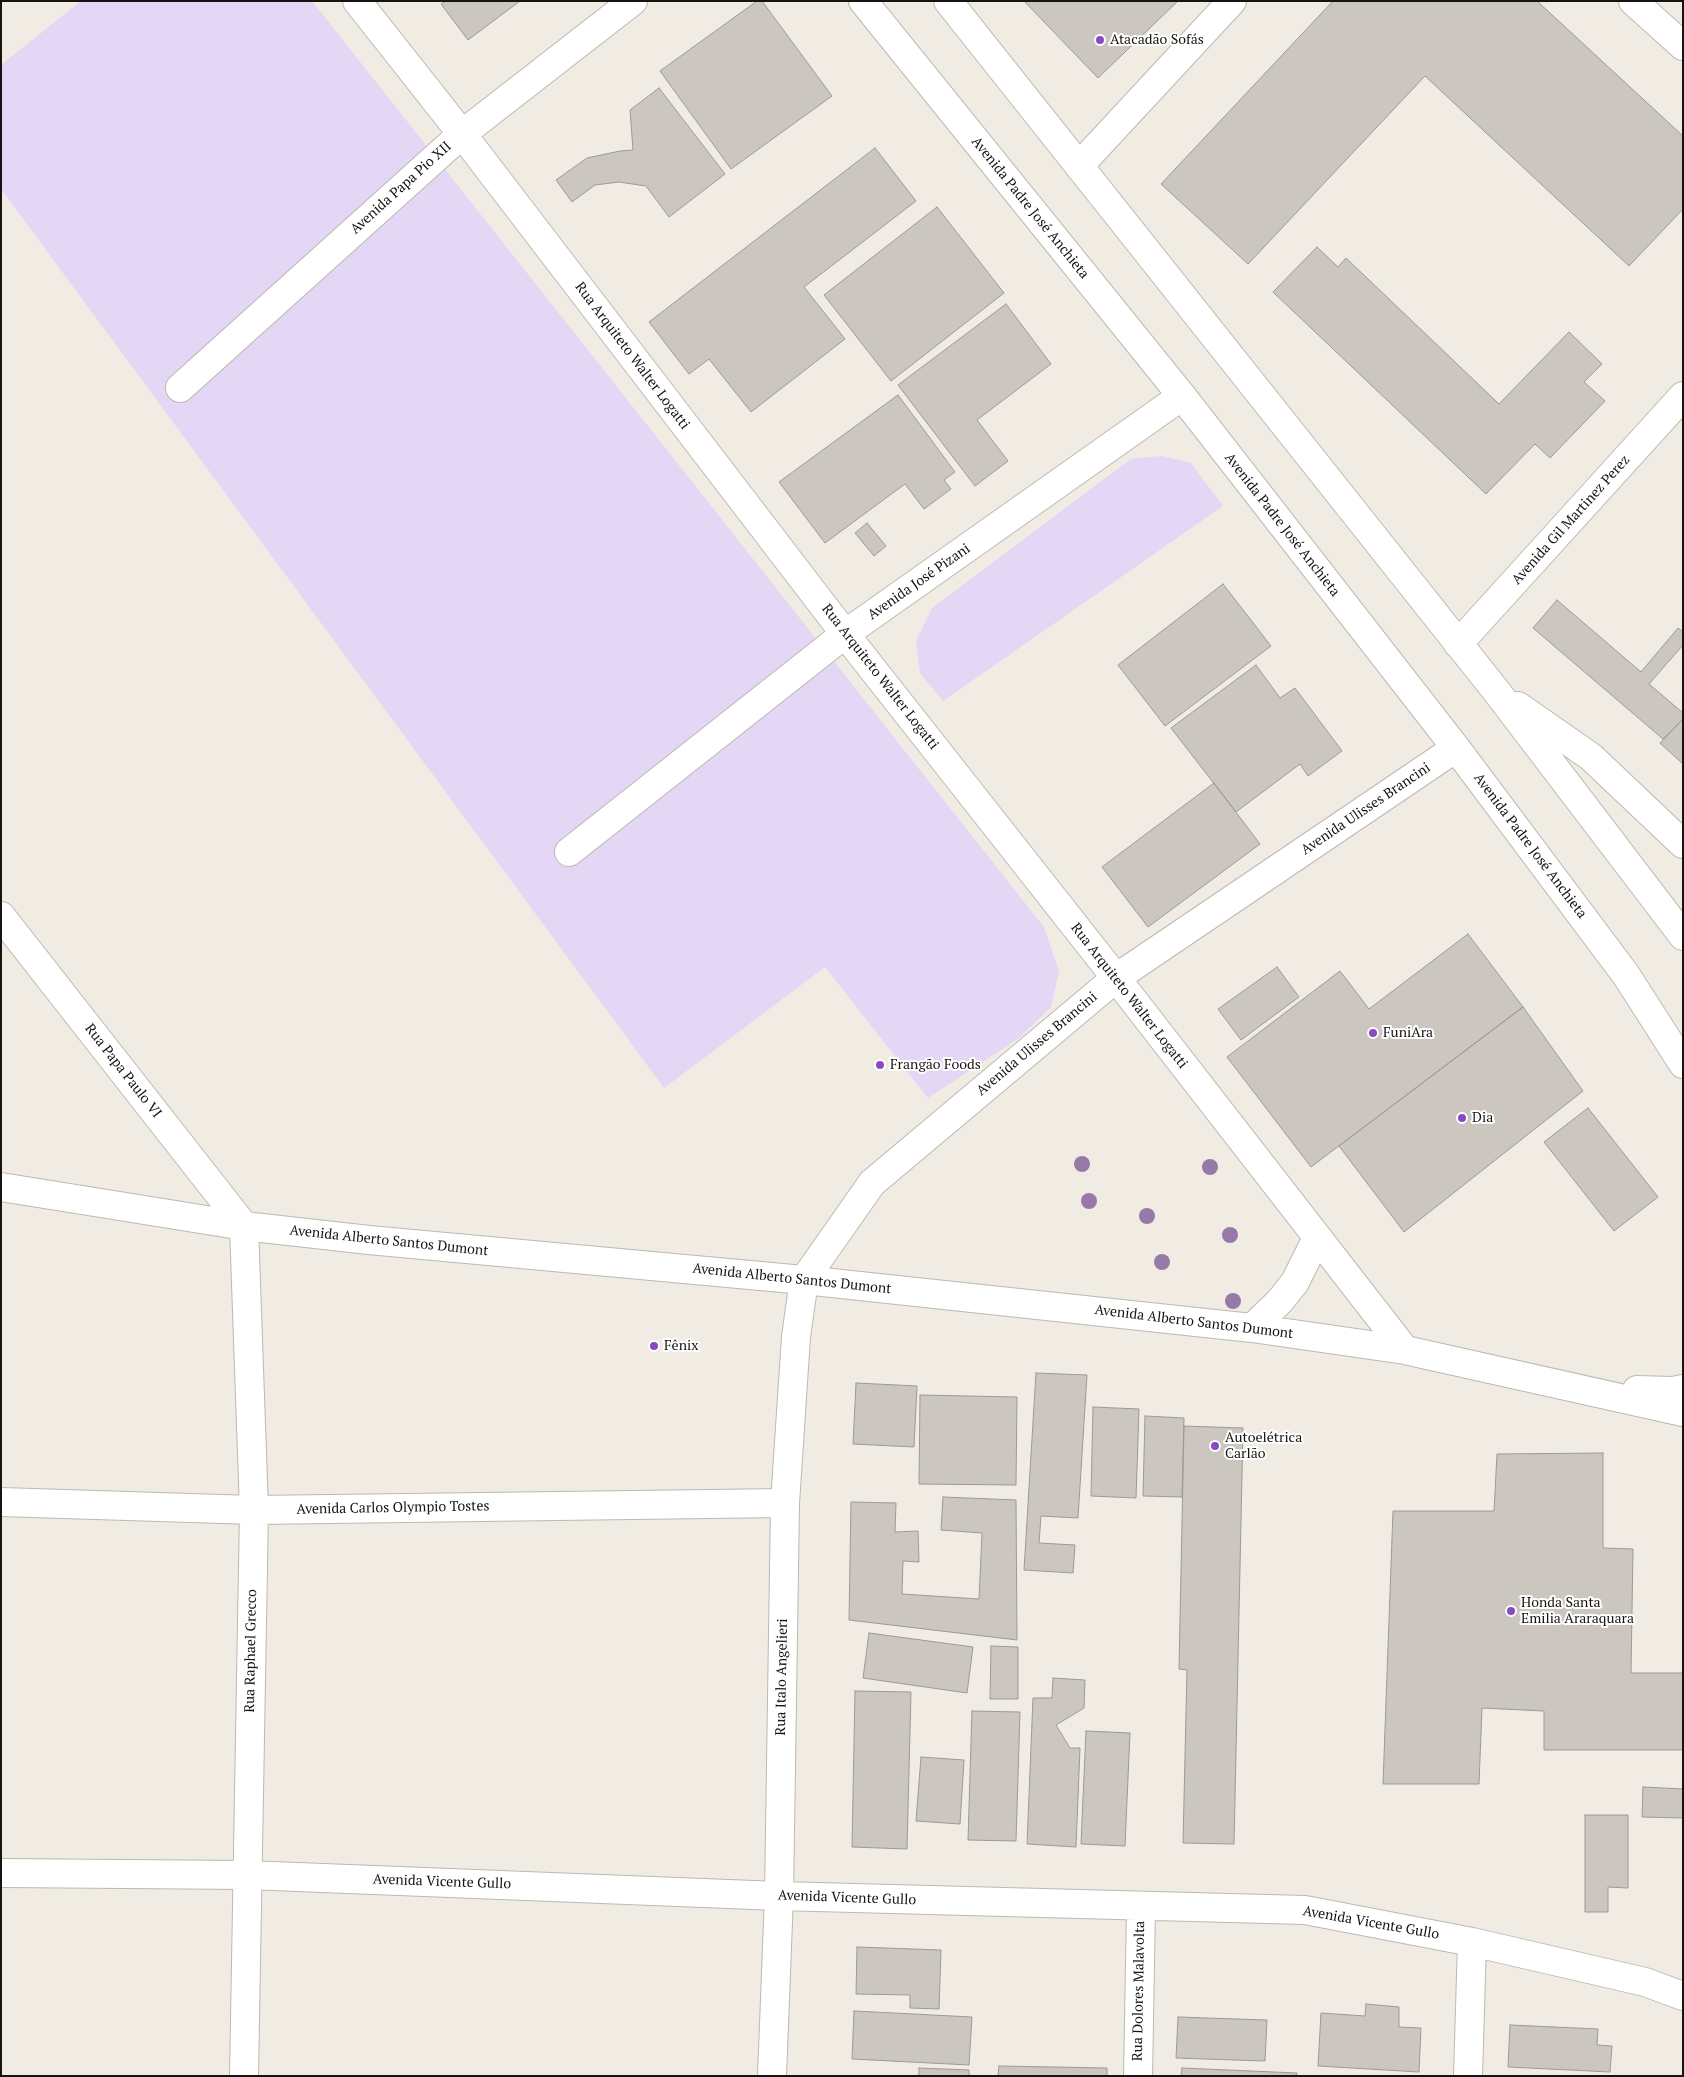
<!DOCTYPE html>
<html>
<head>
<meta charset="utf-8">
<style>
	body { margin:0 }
	#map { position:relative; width:1684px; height:2077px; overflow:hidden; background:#f0ece4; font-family:"PT Serif",serif }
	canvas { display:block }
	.frame { position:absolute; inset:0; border:2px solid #151411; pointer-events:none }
</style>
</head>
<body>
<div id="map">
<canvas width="1684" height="2077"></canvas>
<div class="frame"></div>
</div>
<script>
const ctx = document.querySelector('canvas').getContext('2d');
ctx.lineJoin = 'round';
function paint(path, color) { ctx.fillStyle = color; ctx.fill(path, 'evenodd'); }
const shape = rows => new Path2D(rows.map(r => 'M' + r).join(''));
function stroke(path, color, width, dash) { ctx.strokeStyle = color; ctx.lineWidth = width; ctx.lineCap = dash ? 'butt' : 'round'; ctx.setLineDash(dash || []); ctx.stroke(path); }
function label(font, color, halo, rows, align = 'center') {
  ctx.font = font + ' "PT Serif",serif'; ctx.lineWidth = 4; ctx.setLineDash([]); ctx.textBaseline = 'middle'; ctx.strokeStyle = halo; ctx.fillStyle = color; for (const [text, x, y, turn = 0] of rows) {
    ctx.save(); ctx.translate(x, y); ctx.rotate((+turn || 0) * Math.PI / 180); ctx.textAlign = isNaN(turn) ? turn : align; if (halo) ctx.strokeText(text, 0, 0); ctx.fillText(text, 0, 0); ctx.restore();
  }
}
const green = shape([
	[81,1,312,1,1044,927,1059,971,1051,1007,1019,1038,928,1098,825,967,664,1088,1,189,1,65],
	[1162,456,1191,463,1223,506,943,701,920,673,916,641,932,608,1131,459]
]);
const building = shape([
	[446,1,520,1,468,40,441,4,446,1],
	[757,1,762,1,832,96,731,169,660,71,757,1],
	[1024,1,1178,1,1098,78,1024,1],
	[1333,1,1537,1,1683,136,1683,209,1629,266,1425,76,1248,264,1161,184,1333,1],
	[659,88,725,174,669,217,646,186,619,182,595,185,572,202,556,180,587,158,620,151,633,150,630,110,659,88],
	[875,148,916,201,804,287,845,339,751,412,709,359,689,374,649,322,875,148],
	[937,207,1004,293,891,381,824,295,937,207],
	[1317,247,1338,267,1346,258,1499,404,1569,332,1602,364,1584,382,1605,401,1550,458,1535,444,1486,494,1273,292,1317,247],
	[1006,304,1051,364,977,420,1008,461,975,486,898,385,1006,304],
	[898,395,955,472,944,480,951,489,924,509,905,484,825,543,779,482,898,395],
	[867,523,886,546,874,556,855,533,867,523],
	[1223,584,1271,646,1165,726,1118,665,1223,584],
	[1557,600,1641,672,1678,628,1683,632,1683,645,1649,684,1683,713,1683,719,1663,739,1533,628,1557,600],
	[1256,665,1280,698,1295,688,1342,751,1308,776,1300,764,1236,812,1171,728,1256,665],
	[1683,719,1683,764,1660,743,1683,719],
	[1214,783,1260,844,1148,927,1102,867,1214,783],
	[1468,934,1523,1007,1311,1167,1227,1057,1340,971,1369,1009,1468,934],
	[1277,967,1299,997,1241,1040,1218,1009,1277,967],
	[1523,1007,1583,1091,1404,1232,1339,1146,1523,1007],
	[1588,1108,1658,1197,1614,1231,1544,1142,1588,1108],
	[1036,1373,1087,1375,1078,1518,1041,1516,1039,1543,1075,1545,1073,1573,1024,1570,1036,1373],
	[856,1383,917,1386,914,1447,853,1444,856,1383],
	[920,1395,1017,1397,1016,1485,919,1484,920,1395],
	[1093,1407,1139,1409,1136,1498,1091,1496,1093,1407],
	[1145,1416,1184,1418,1182,1497,1143,1496,1145,1416],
	[1184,1426,1243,1428,1234,1844,1183,1843,1187,1670,1179,1669,1184,1426],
	[1603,1453,1603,1548,1633,1549,1631,1673,1683,1673,1683,1750,1544,1750,1544,1711,1482,1708,1479,1784,1383,1784,1393,1511,1494,1511,1497,1454,1603,1453],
	[943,1497,1016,1500,1017,1640,849,1620,851,1502,896,1503,895,1532,918,1531,919,1562,903,1561,902,1594,979,1599,982,1533,941,1530,943,1497],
	[869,1633,973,1647,967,1693,863,1678,869,1633],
	[991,1646,1018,1647,1018,1699,990,1699,991,1646],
	[1053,1678,1085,1680,1084,1708,1056,1725,1070,1748,1080,1748,1076,1847,1027,1844,1033,1698,1052,1698,1053,1678],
	[855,1691,911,1692,907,1849,852,1847,855,1691],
	[972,1711,1020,1712,1016,1841,968,1840,972,1711],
	[1086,1731,1130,1733,1125,1846,1081,1844,1086,1731],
	[921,1757,964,1760,960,1824,916,1821,921,1757],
	[1643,1787,1683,1789,1683,1818,1642,1817,1643,1787],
	[1585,1815,1628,1815,1628,1888,1608,1887,1608,1912,1585,1912,1585,1815],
	[857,1947,941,1950,939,2009,910,2008,910,1995,856,1994,857,1947],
	[1366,2004,1399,2007,1399,2027,1421,2028,1419,2072,1318,2066,1321,2013,1365,2016,1366,2004],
	[854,2011,972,2017,969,2065,852,2059,854,2011],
	[1178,2017,1267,2020,1265,2061,1176,2058,1178,2017],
	[1510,2025,1598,2029,1597,2045,1612,2046,1610,2072,1508,2067,1510,2025],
	[999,2066,1107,2068,1107,2076,998,2076,999,2066],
	[919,2068,969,2070,969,2076,919,2076,919,2068],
	[1182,2068,1297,2073,1297,2076,1181,2076,1182,2068]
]);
const minor = shape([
	[357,1,462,134,845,634,1116,978,1405,1350],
	[1633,1,1683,46],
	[1079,166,1232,1],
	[180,388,462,134,633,1],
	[1458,644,1683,396],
	[569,852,845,634,1182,396],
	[1,916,244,1226,254,1510,244,2076],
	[1,1187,244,1226,369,1240,804,1280,1252,1328,1405,1350,1683,1412],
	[1252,1328,1280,1301,1295,1282,1317,1238],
	[1637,1390,1673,1391,1683,1389],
	[1,1502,254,1510,785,1503],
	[1,1873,247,1875,779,1896,1305,1910,1472,1942,1645,1982,1683,1996],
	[772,2076,779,1896,785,1503,796,1337,804,1280,872,1183,1116,978,1456,748],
	[1138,2076,1141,1907],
	[1468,2076,1472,1942]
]);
const major = shape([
	[863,1,1182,396,1456,748,1626,975,1683,1064],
	[948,1,1497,692,1683,936],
	[1518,706,1591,757,1683,844]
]);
const trees = [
	[1082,1164],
	[1210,1167],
	[1089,1201],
	[1147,1216],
	[1230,1235],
	[1162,1262],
	[1233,1301]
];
const markers = [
	[1100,40,5,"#894abf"],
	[1373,1033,5,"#894abf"],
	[880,1065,5,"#894abf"],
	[1462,1118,5,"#894abf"],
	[654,1346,5,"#894abf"],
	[1215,1446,5,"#894abf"],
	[1511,1611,5,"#894abf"]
];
const poiNames = [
	["Atacadão Sofás",1110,40],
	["FuniAra",1383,1033],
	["Frangão Foods",890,1065],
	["Dia",1472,1118],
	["Fênix",664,1346],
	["Autoelétrica",1225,1438],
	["Carlão",1225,1454],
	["Honda Santa",1521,1603],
	["Emilia Araraquara",1521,1619]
];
const streetNames = [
	["Avenida Papa Pio XII",401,188,-42],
	["Avenida Padre José Anchieta",1030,208,51],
	["Rua Arquiteto Walter Logatti",632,356,53],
	["Avenida Gil Martinez Perez",1571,520,-48],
	["Avenida Padre José Anchieta",1282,525,52],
	["Avenida José Pizani",919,582,-35],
	["Rua Arquiteto Walter Logatti",880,677,52],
	["Avenida Ulisses Brancini",1366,809,-34],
	["Avenida Padre José Anchieta",1530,846,53],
	["Rua Arquiteto Walter Logatti",1129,996,52],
	["Avenida Ulisses Brancini",1037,1044,-40],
	["Rua Papa Paulo VI",123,1071,52],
	["Avenida Alberto Santos Dumont",389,1241,6],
	["Avenida Alberto Santos Dumont",792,1279,6],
	["Avenida Alberto Santos Dumont",1194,1322,7],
	["Avenida Carlos Olympio Tostes",393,1508,-1],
	["Rua Raphael Grecco",251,1651,-89],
	["Rua Italo Angelieri",782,1677,-89],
	["Avenida Vicente Gullo",442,1882,2],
	["Avenida Vicente Gullo",847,1898,2],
	["Avenida Vicente Gullo",1371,1923,10],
	["Rua Dolores Malavolta",1139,1991,-89]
];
paint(green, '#e4d6f5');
paint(building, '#cbc7c0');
stroke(building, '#9d9992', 1);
stroke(minor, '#bcb9b1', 30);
stroke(major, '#bcb9b1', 30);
stroke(minor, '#fff', 28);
stroke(major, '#fff', 28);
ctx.fillStyle = '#9779a8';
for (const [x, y] of trees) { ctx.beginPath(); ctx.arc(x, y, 8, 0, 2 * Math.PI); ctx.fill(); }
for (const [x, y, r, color] of markers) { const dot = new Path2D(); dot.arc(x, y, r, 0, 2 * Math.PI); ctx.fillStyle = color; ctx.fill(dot); stroke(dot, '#fff', 2); }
label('14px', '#151411', '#fff', poiNames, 'left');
label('14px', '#151411', '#fff', streetNames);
</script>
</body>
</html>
